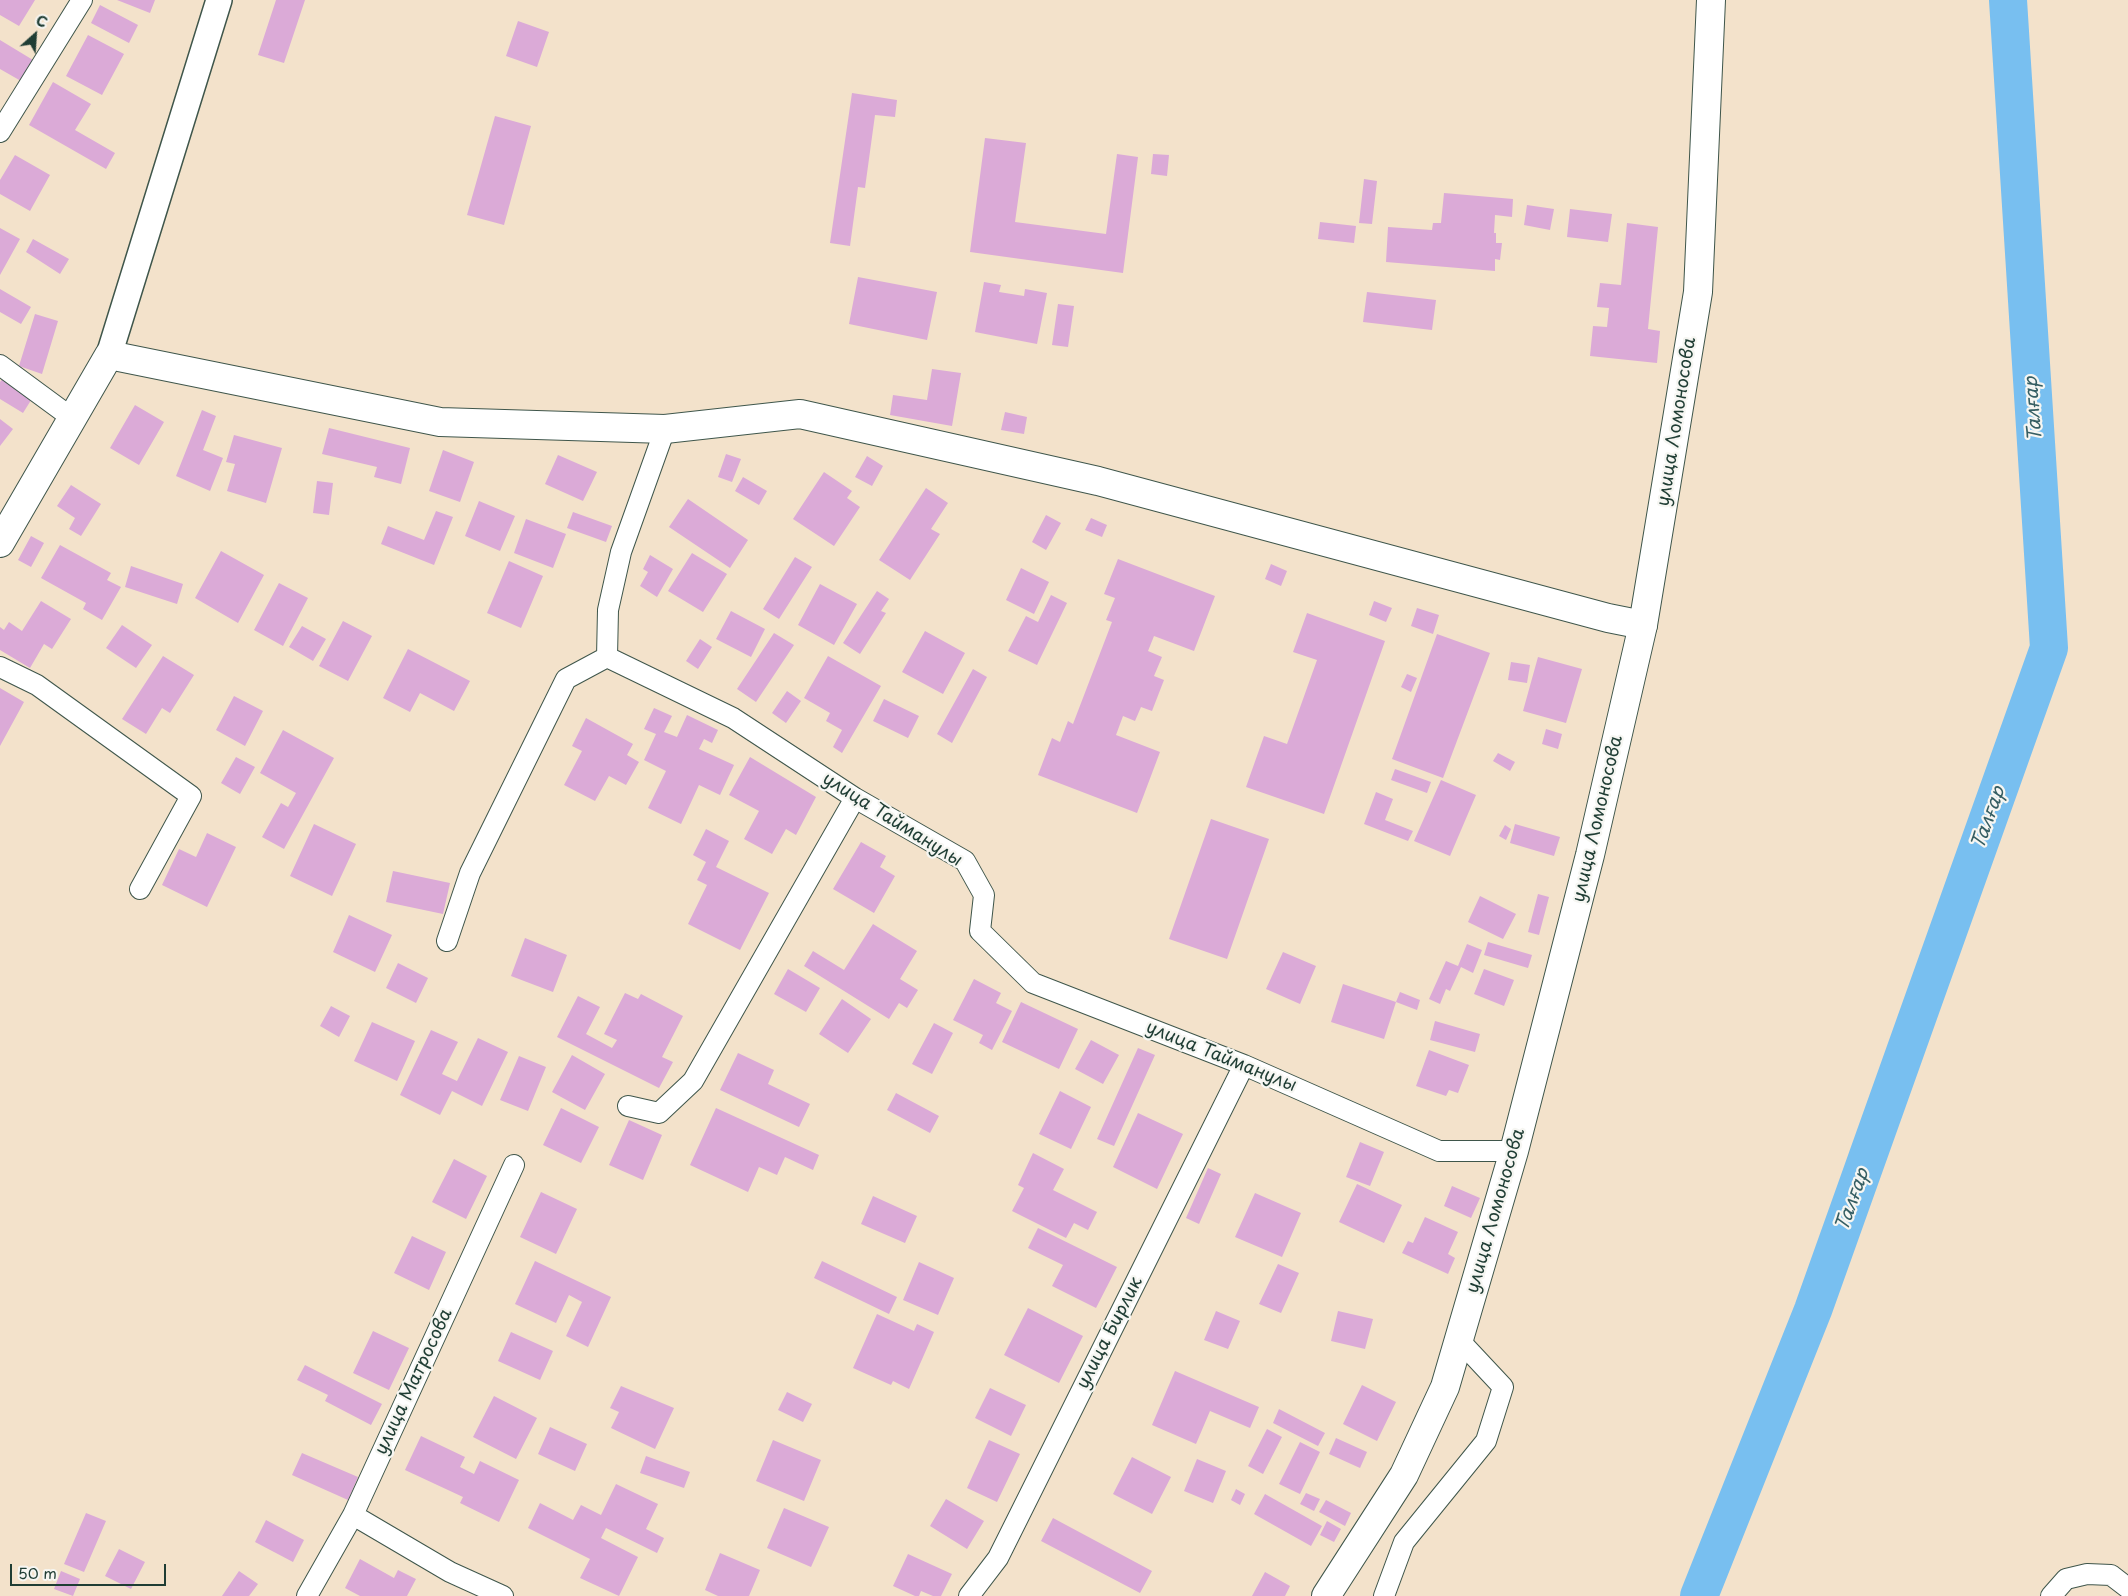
<!DOCTYPE html>
<html>
<head>
<meta charset="utf-8">
<style>
	body { margin:0 }
	#map { position:relative; width:2128px; height:1596px; overflow:hidden; background:#f3e2cb; font-family:"Playpen Sans",sans-serif }
	canvas { display:block }
	.north { position:absolute; left:10px; top:10px; width:50px; height:50px; -webkit-text-stroke:4px #f6f6f2; paint-order:stroke; rotate:26deg; font-size:14px; font-weight:700; line-height:20px; text-align:center; color:#1f3d34 }
	.north::after { content:''; display:block; margin:auto; width:18px; height:22px; background:#1f3d34; clip-path:polygon(50% 0,100% 100%,50% 72%,0 100%) }
	.scale { position:absolute; left:10px; top:1564px; width:156px; height:22px; box-sizing:border-box; border:2px solid #1f3d34; border-top:0; padding-left:6px; font-size:15px; line-height:18px; white-space:nowrap; color:#1f3d34; -webkit-text-stroke:4px #f6f6f2; paint-order:stroke }
</style>
</head>
<body>
<div id="map">
<canvas width="2128" height="1596"></canvas>
<div class="north">С</div>
<div class="scale">50 m</div>
</div>
<script>
const ctx = document.querySelector('canvas').getContext('2d');
ctx.lineJoin = 'round';
const shape = rows => new Path2D(rows.map(r => 'M' + r).join(''));
function stroke(path, color, width, dash) { ctx.strokeStyle = color; ctx.lineWidth = width; ctx.lineCap = dash ? 'butt' : 'round'; ctx.setLineDash(dash || []); ctx.stroke(path); }
function paint(path, color) { ctx.fillStyle = color; ctx.fill(path, 'evenodd'); }
function label(font, color, halo, rows, align = 'center') {
  ctx.font = font + ' "Playpen Sans",sans-serif'; ctx.lineWidth = 4.5; ctx.setLineDash([]); ctx.textBaseline = 'middle'; ctx.strokeStyle = halo; ctx.fillStyle = color; for (const [text, x, y, turn = 0] of rows) {
    ctx.save(); ctx.translate(x, y); ctx.rotate((+turn || 0) * Math.PI / 180); ctx.textAlign = isNaN(turn) ? turn : align; if (halo) ctx.strokeText(text, 0, 0); ctx.fillText(text, 0, 0); ctx.restore();
  }
}
const river = shape([
	[1699,1596,1813,1310,2049,648,2008,0]
]);
const building = shape([
	[0,0,35,0,19,26,0,15],
	[117,0,155,0,150,13],
	[276,0,305,0,284,63,258,55],
	[100,5,138,25,129,43,91,23],
	[518,21,549,32,537,67,506,56],
	[88,35,124,54,102,95,66,76],
	[0,40,33,60,21,81,0,69],
	[53,82,91,104,75,130,115,153,106,169,29,125],
	[852,93,897,100,895,117,875,115,865,188,858,187,850,246,830,243],
	[495,116,531,126,504,225,467,215],
	[985,138,1026,143,1015,222,1106,234,1117,154,1138,157,1123,273,970,252],
	[1153,154,1169,155,1167,176,1151,174],
	[15,155,50,175,30,211,0,194,0,180],
	[1364,179,1377,181,1372,224,1359,223],
	[1444,193,1513,199,1512,217,1495,215,1494,233,1496,233,1496,243,1502,243,1500,260,1495,259,1495,271,1386,262,1388,227,1432,230,1433,223,1441,223],
	[1527,205,1554,209,1550,230,1524,225],
	[1570,209,1612,214,1608,242,1567,237],
	[1320,222,1356,226,1354,243,1318,239],
	[1627,223,1658,227,1648,329,1660,331,1657,363,1590,356,1593,326,1607,327,1609,308,1597,307,1600,283,1621,285],
	[0,228,20,239,0,275],
	[33,239,69,259,60,274,26,252],
	[858,277,937,292,927,340,849,324],
	[984,282,1001,285,999,292,1024,296,1025,289,1047,293,1037,344,975,332],
	[0,289,31,307,21,324,0,312],
	[1367,292,1436,300,1432,330,1363,322],
	[1058,304,1074,306,1068,347,1052,345],
	[35,314,58,321,42,374,19,366],
	[932,369,961,373,952,426,890,415,893,395,927,400],
	[3,378,33,397,23,413,0,399,0,382],
	[135,405,164,422,139,465,110,448],
	[202,410,216,416,203,450,223,458,210,491,176,476],
	[1005,412,1027,417,1024,434,1001,430],
	[0,419,13,429,0,446],
	[329,428,410,448,401,484,374,477,377,467,322,454],
	[234,435,282,448,266,503,227,491,235,464,226,462],
	[443,450,474,462,460,502,429,491],
	[726,454,741,459,732,482,718,477],
	[558,455,597,472,583,501,545,484],
	[867,456,883,466,872,486,855,477],
	[824,472,852,491,847,498,860,507,834,546,793,519],
	[743,477,767,491,759,505,735,491],
	[317,481,333,483,329,515,313,513],
	[71,485,101,504,81,536,69,529,75,518,57,506],
	[926,488,948,503,931,529,940,534,910,580,879,560],
	[688,499,748,540,730,568,669,527],
	[479,501,515,516,500,551,465,536],
	[436,511,453,517,434,565,381,544,388,526,424,540],
	[573,512,612,526,606,542,567,528],
	[1046,515,1061,523,1046,550,1032,542],
	[1091,518,1107,525,1102,537,1085,530],
	[526,519,566,534,553,568,514,553],
	[31,536,44,543,31,567,18,560],
	[60,545,111,573,107,580,121,587,102,620,83,609,86,603,41,578],
	[221,551,264,575,238,623,195,598],
	[692,553,727,574,703,612,668,591],
	[650,555,673,569,657,597,640,586,648,572,643,569],
	[795,557,812,567,779,619,763,609],
	[1118,559,1215,596,1194,651,1154,636,1148,651,1162,657,1154,676,1164,680,1152,711,1141,707,1135,721,1123,716,1116,735,1160,752,1137,813,1038,775,1052,738,1060,742,1068,721,1073,724,1112,622,1106,620,1115,598,1104,594],
	[509,561,543,576,521,628,487,613],
	[1271,564,1287,571,1281,586,1265,579],
	[131,566,183,584,177,604,125,587],
	[1021,568,1049,582,1034,614,1006,600],
	[279,583,308,598,283,646,254,630],
	[820,584,857,604,834,645,798,625],
	[877,591,889,599,881,611,886,613,860,654,843,643],
	[1051,595,1067,603,1037,665,1008,651,1026,616,1038,622],
	[41,601,71,619,52,649,44,644,30,668,0,650,0,627,4,630,9,622,22,631],
	[1374,601,1392,608,1386,622,1369,615],
	[1417,608,1439,615,1433,634,1411,626],
	[731,611,765,629,751,657,716,639],
	[1307,613,1385,641,1324,814,1246,787,1264,736,1287,744,1317,660,1293,652],
	[343,621,372,636,348,681,319,666],
	[122,625,152,645,136,668,106,648],
	[302,626,326,639,313,661,289,647],
	[925,631,965,653,943,694,902,672],
	[774,633,794,645,756,702,737,689],
	[1437,634,1490,653,1443,778,1392,759],
	[700,639,712,647,698,669,686,661],
	[408,649,470,681,454,711,420,693,410,712,383,698],
	[163,656,194,675,170,713,162,708,146,734,122,719],
	[828,656,881,686,842,753,833,747,842,730,826,721,830,713,804,698],
	[1538,657,1582,669,1566,723,1523,711],
	[1511,662,1530,665,1527,683,1508,680],
	[973,669,987,677,952,743,937,734],
	[1407,674,1417,678,1411,692,1401,687],
	[0,688,24,702,0,746],
	[787,691,801,701,786,723,772,713],
	[234,696,263,711,245,746,216,730],
	[884,699,919,716,908,738,873,721],
	[654,708,672,716,664,732,677,737,687,715,718,730,712,743,704,739,699,749,734,765,720,795,699,785,681,824,648,808,666,771,644,760,656,734,644,729],
	[586,718,633,744,627,755,639,762,626,785,609,776,595,801,564,785,582,751,572,746],
	[1546,729,1562,734,1558,749,1542,744],
	[283,730,334,758,284,849,262,837,281,803,288,807,296,793,260,773],
	[1498,753,1515,762,1510,771,1493,761],
	[236,757,255,767,240,794,221,783],
	[750,757,816,797,796,835,786,829,772,854,744,839,759,811,729,795],
	[1395,769,1431,782,1427,793,1391,780],
	[1441,780,1476,795,1450,856,1414,841],
	[1376,792,1393,799,1385,820,1413,831,1408,841,1364,824],
	[1211,819,1269,839,1227,959,1169,939],
	[314,824,356,844,332,896,290,876],
	[1515,824,1560,837,1554,856,1510,843],
	[1505,825,1511,829,1506,840,1499,836],
	[706,829,729,841,716,867,769,893,740,950,688,924,707,885,697,880,706,862,693,855],
	[207,833,236,847,207,907,162,885,179,849,196,857],
	[861,842,886,856,880,867,895,876,874,913,833,889],
	[393,871,450,883,443,914,386,902],
	[1538,894,1549,897,1539,935,1528,932],
	[1480,896,1516,914,1503,939,1468,922],
	[349,915,392,935,375,972,333,952],
	[873,924,917,951,900,979,918,990,907,1008,899,1003,889,1019,804,966,813,951,844,970],
	[525,938,567,955,553,992,511,976],
	[1488,942,1532,955,1528,968,1484,955],
	[1467,944,1482,950,1473,973,1461,967,1450,991,1446,989,1440,1004,1429,999,1446,961,1458,966],
	[1283,952,1316,966,1300,1004,1266,989],
	[398,963,428,978,416,1003,386,988],
	[788,969,820,988,806,1012,774,994],
	[1484,969,1514,980,1504,1006,1474,994],
	[974,979,1001,993,996,1003,1012,1011,992,1050,979,1043,983,1035,953,1020],
	[1343,984,1396,1002,1384,1039,1331,1022],
	[1400,992,1420,1000,1417,1010,1396,1002],
	[625,993,638,999,641,994,683,1016,662,1057,673,1062,659,1088,557,1037,578,996,600,1007,586,1034,612,1048,617,1040,604,1034],
	[842,999,871,1019,848,1053,819,1034],
	[1021,1002,1078,1029,1059,1069,1002,1042],
	[331,1006,350,1016,339,1037,320,1026],
	[1435,1021,1480,1034,1475,1052,1430,1040],
	[372,1022,415,1041,397,1081,354,1061],
	[934,1023,953,1033,932,1074,912,1064],
	[431,1030,458,1042,442,1074,457,1081,478,1038,508,1052,482,1106,452,1091,440,1115,400,1095],
	[1091,1040,1119,1055,1103,1084,1075,1069],
	[1138,1048,1155,1055,1114,1146,1097,1139],
	[1429,1050,1469,1065,1458,1093,1449,1090,1446,1096,1416,1086],
	[738,1053,774,1070,768,1084,810,1104,799,1127,720,1090],
	[572,1055,605,1074,585,1110,552,1092],
	[519,1056,546,1067,528,1111,500,1100],
	[1060,1091,1091,1107,1071,1149,1039,1134],
	[896,1093,939,1116,930,1133,887,1110],
	[561,1108,599,1127,581,1163,543,1145],
	[716,1108,819,1155,813,1170,785,1157,777,1175,759,1167,748,1192,690,1165],
	[1138,1113,1183,1134,1157,1189,1113,1167],
	[629,1120,662,1135,643,1180,609,1165],
	[1360,1142,1384,1152,1370,1186,1346,1177],
	[1033,1153,1064,1169,1053,1190,1097,1212,1088,1230,1074,1223,1066,1238,1012,1211,1024,1188,1018,1185],
	[454,1159,487,1176,466,1219,432,1202],
	[1208,1168,1221,1174,1199,1224,1186,1218],
	[1357,1184,1402,1205,1384,1243,1339,1222],
	[1452,1186,1480,1198,1471,1218,1444,1206],
	[541,1192,577,1209,556,1254,520,1237],
	[1255,1193,1301,1213,1282,1257,1235,1237],
	[873,1196,917,1216,905,1243,861,1224],
	[1425,1217,1458,1232,1448,1254,1455,1258,1448,1274,1402,1253,1408,1241,1413,1243],
	[1038,1228,1117,1267,1096,1308,1052,1286,1063,1265,1028,1248],
	[412,1236,446,1252,429,1290,394,1273],
	[535,1261,611,1297,588,1347,566,1336,582,1302,569,1295,556,1323,515,1304],
	[822,1261,897,1297,889,1314,814,1278],
	[919,1262,954,1278,938,1315,903,1300],
	[1278,1264,1299,1273,1281,1313,1259,1304],
	[1028,1308,1083,1336,1059,1383,1004,1355],
	[1216,1311,1240,1321,1228,1349,1204,1340],
	[1338,1311,1373,1319,1365,1349,1331,1341],
	[877,1314,914,1331,917,1324,934,1332,909,1389,893,1381,891,1385,853,1368],
	[373,1331,409,1348,389,1390,353,1373],
	[511,1332,553,1351,540,1380,498,1361],
	[305,1365,382,1404,371,1425,325,1401,328,1395,297,1380],
	[1175,1371,1259,1407,1250,1428,1210,1411,1196,1444,1152,1425],
	[1362,1385,1396,1402,1377,1441,1343,1424],
	[621,1386,674,1408,655,1449,611,1428,619,1412,610,1408],
	[990,1388,1026,1405,1011,1436,975,1418],
	[787,1392,812,1404,803,1422,778,1410],
	[494,1396,537,1418,516,1459,473,1437],
	[1279,1409,1325,1433,1318,1446,1273,1423],
	[550,1427,587,1444,575,1471,538,1454],
	[1267,1429,1282,1437,1263,1474,1248,1466],
	[421,1436,465,1457,460,1467,474,1474,480,1461,519,1480,499,1522,460,1503,463,1497,405,1470],
	[1336,1438,1367,1452,1360,1468,1329,1454],
	[773,1440,821,1460,804,1501,756,1481],
	[989,1440,1020,1454,997,1502,967,1488],
	[1300,1442,1320,1452,1300,1494,1279,1484],
	[302,1453,358,1477,348,1500,292,1475],
	[646,1456,690,1472,684,1488,640,1473],
	[1132,1457,1171,1477,1152,1514,1113,1494],
	[1197,1459,1226,1471,1213,1503,1184,1491],
	[616,1484,658,1504,646,1529,664,1538,657,1553,606,1528,601,1538,638,1557,619,1596,580,1578,590,1559,528,1528,540,1503,573,1520,581,1505,601,1515],
	[1236,1489,1245,1494,1240,1505,1231,1500],
	[1306,1493,1320,1499,1314,1511,1300,1504],
	[1265,1494,1322,1526,1311,1546,1254,1514],
	[946,1499,984,1521,967,1549,930,1526],
	[1326,1500,1351,1513,1345,1526,1319,1512],
	[784,1508,829,1527,811,1567,767,1548],
	[86,1513,106,1521,84,1572,64,1564],
	[1053,1518,1152,1571,1140,1593,1041,1541],
	[266,1520,304,1540,293,1562,255,1542],
	[1327,1521,1341,1529,1334,1542,1320,1535],
	[119,1549,145,1562,131,1589,105,1576],
	[720,1553,760,1570,749,1596,718,1596,705,1590],
	[908,1554,952,1574,941,1596,933,1596,921,1591,919,1596,915,1596,893,1586],
	[360,1559,394,1578,398,1570,416,1579,407,1596,360,1596,345,1588],
	[61,1571,80,1579,73,1596,54,1589],
	[239,1571,258,1584,249,1596,222,1596],
	[1265,1572,1290,1586,1285,1596,1252,1596]
]);
const minor = shape([
	[0,132,82,0],
	[0,365,72,418],
	[665,429,621,552,608,610,607,657,733,718,855,798,965,861,984,895,980,931,1033,983,1244,1065,1439,1151,1514,1151],
	[0,667,37,685,191,796,140,889],
	[447,941,470,873,566,679,607,657],
	[628,1106,659,1113,693,1081,855,798],
	[353,1515,450,1572,503,1596],
	[307,1596,353,1515,514,1165],
	[969,1596,998,1558,1244,1065],
	[1384,1596,1404,1542,1486,1441,1503,1387,1459,1340],
	[2051,1596,2066,1579,2087,1574,2111,1575,2128,1588]
]);
const tertiary = shape([
	[109,355,219,0]
]);
const secondary = shape([
	[0,543,109,355,440,422,665,429,800,414,1098,481,1608,618,1643,625]
]);
const primary = shape([
	[1326,1596,1404,1475,1445,1387,1514,1151,1590,855,1643,625,1698,292,1711,0]
]);
const streetNames = [
	["улица Ломоносова",1677,422,-81],
	["улица Ломоносова",1598,819,-77],
	["улица Тайманулы",892,820,32],
	["улица Тайманулы",1221,1057,22],
	["улица Ломоносова",1496,1211,-74],
	["улица Бирлик",1110,1333,-63],
	["улица Матросова",414,1382,-65]
];
const waterNames = [
	["Талғар",2034,409,-94],
	["Талғар",1989,818,-70],
	["Талғар",1853,1200,-70]
];
stroke(river, '#78bff0', 38);
paint(building, '#dbaad7');
stroke(minor, '#3f564b', 22);
stroke(tertiary, '#3f564b', 28);
stroke(secondary, '#3f564b', 30);
stroke(primary, '#3f564b', 30);
stroke(minor, '#fff', 20);
stroke(tertiary, '#fff', 25);
stroke(secondary, '#fff', 28);
stroke(primary, '#fff', 28);
label('18px', '#1f3d34', '#f6f6f2', streetNames);
label('italic 19px', '#355e63', '#f6f6f2', waterNames);
</script>
</body>
</html>
